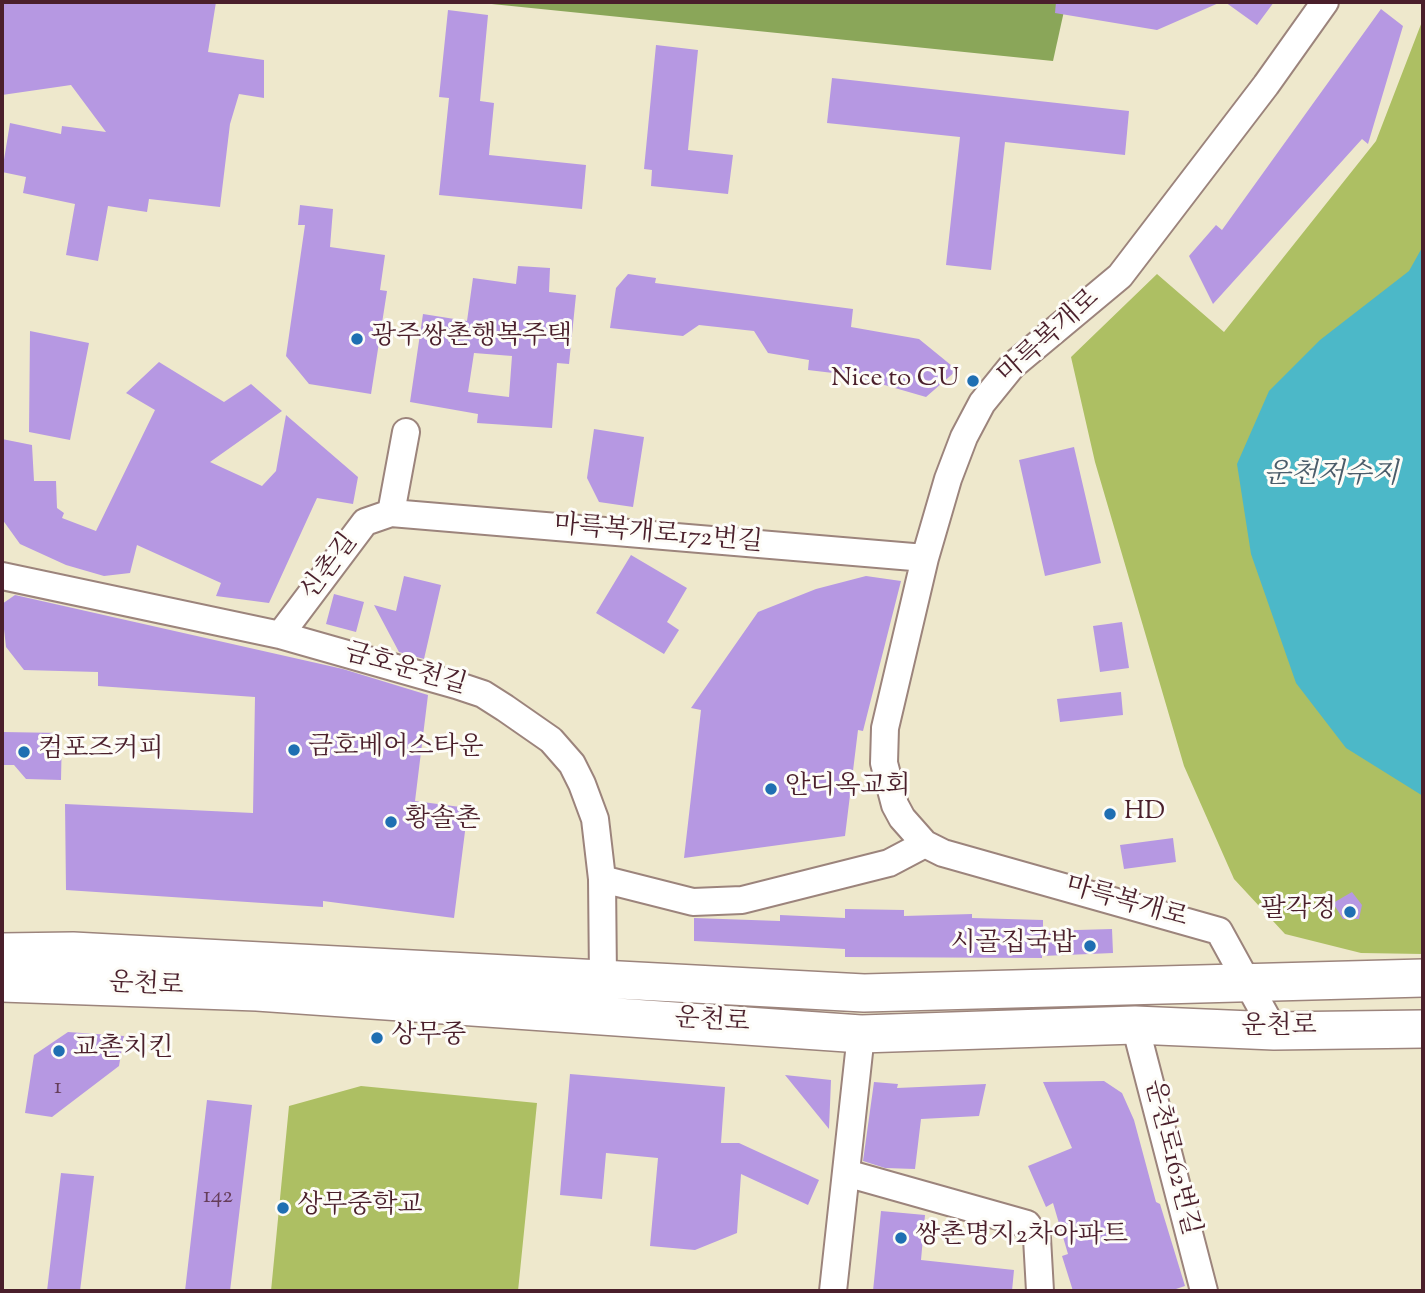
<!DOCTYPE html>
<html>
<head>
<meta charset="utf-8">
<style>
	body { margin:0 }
	#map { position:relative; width:1425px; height:1293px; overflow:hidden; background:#eee8cc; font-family:"Sorts Mill Goudy",serif }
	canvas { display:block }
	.frame { position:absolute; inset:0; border:4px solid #4a1f2b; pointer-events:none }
</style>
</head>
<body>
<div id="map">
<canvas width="1425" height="1293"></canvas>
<div class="frame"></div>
</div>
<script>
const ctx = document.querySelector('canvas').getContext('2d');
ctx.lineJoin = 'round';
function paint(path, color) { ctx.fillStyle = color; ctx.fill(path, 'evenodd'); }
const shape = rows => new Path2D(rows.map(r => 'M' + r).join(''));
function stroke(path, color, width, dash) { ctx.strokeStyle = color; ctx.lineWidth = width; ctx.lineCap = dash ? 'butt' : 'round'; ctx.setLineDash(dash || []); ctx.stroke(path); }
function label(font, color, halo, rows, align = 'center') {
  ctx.font = font + ' "Sorts Mill Goudy","Noto Serif KR",serif'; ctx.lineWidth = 6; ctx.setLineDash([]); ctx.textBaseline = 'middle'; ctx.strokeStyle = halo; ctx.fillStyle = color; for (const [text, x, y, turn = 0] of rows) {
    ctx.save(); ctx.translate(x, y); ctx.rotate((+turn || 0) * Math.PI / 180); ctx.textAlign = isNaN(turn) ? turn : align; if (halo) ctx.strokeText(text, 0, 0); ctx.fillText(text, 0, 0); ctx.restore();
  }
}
const green = shape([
	[1423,19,1423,954,1361,953,1285,934,1234,879,1184,766,1095,462,1071,357,1157,274,1224,332,1376,141],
	[361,1086,537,1103,518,1291,271,1291,289,1106]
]);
const forest = shape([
	[472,2,1066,2,1053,61]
]);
const water = shape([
	[1423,246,1423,796,1346,748,1296,683,1251,554,1237,464,1269,391,1320,340,1409,271]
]);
const building = shape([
	[2,2,216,2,208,52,264,60,264,98,239,94,230,124,220,207,149,199,147,212,108,206,98,261,66,255,75,204,23,193,26,177,2,172,10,123,61,134,62,126,106,132,71,85,2,95],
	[1056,2,1221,2,1157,30,1055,13],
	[1225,2,1274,2,1257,25],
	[1381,9,1403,26,1368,144,1362,139,1213,304,1189,256,1216,225,1222,230],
	[448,10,488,15,480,101,494,103,489,155,586,165,582,209,439,195,449,98,439,97],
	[656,45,698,50,688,150,733,155,728,194,651,186,652,170,644,169],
	[832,78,1129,111,1125,155,1005,142,991,270,946,265,960,137,827,123],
	[300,205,333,209,330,247,385,255,380,290,387,291,371,394,309,384,286,356,305,225,298,225],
	[518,266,550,268,549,292,576,295,569,364,557,363,552,428,477,423,478,414,410,402,423,314,467,321,473,278,516,284],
	[474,353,512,356,509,397,468,392],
	[628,274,656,278,655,283,853,309,851,327,919,339,957,370,926,397,850,375,808,370,809,360,768,353,754,331,699,325,683,336,610,328,616,288],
	[30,331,89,343,70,440,29,432],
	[159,362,224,402,251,384,282,411,210,462,262,486,276,471,286,415,358,477,353,504,317,498,269,603,216,596,221,583,137,545,130,573,104,576,66,565,20,544,2,519,2,439,32,445,34,481,56,481,57,508,64,513,62,518,96,531,155,410,126,393],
	[594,429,644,437,633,507,599,502,587,478],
	[1074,447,1101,563,1045,576,1019,460],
	[631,555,687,588,667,622,679,630,664,654,596,613],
	[404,576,441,585,424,659,399,652,374,605,396,611],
	[866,576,901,581,863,731,858,730,845,836,684,858,701,710,691,708,758,612,816,589],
	[334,594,364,602,356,632,326,624],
	[15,595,343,669,428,695,415,801,468,808,454,918,323,901,323,907,66,890,65,804,253,813,255,697,98,686,98,672,24,670,6,647,2,611,2,604],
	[1122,622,1129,668,1100,672,1093,626],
	[1121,692,1123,715,1060,722,1057,699],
	[2,732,62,733,61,780,26,779,14,765,4,765],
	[1173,838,1176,862,1124,869,1120,845],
	[1352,892,1362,905,1359,919,1343,919,1333,903],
	[845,909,904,910,904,916,972,914,972,918,1043,920,1043,931,1112,929,1113,953,1042,956,1042,958,845,957,845,949,694,941,694,918,780,921,780,915,845,918],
	[68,1032,124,1036,119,1066,52,1117,25,1113,34,1055],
	[570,1074,725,1087,721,1143,739,1143,819,1180,808,1205,741,1174,737,1233,695,1250,650,1246,658,1158,606,1153,602,1199,560,1195],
	[785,1075,831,1080,829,1129],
	[1104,1081,1122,1093,1134,1120,1156,1202,1160,1204,1185,1286,1170,1291,1073,1291,1062,1256,1068,1254,1053,1203,1046,1207,1028,1166,1072,1148,1043,1082],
	[874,1082,898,1084,897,1088,986,1084,979,1116,921,1119,915,1169,885,1168,863,1161],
	[207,1100,252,1105,230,1291,185,1291],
	[61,1173,94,1176,80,1291,47,1291],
	[881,1211,925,1215,921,1260,1014,1270,1012,1291,873,1291]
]);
const street = shape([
	[391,513,406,432],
	[2,576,280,635,456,685,483,694,505,708,551,740,572,764,582,784,595,819,602,879,603,978],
	[280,635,365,522,391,513,925,558],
	[602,879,693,902,742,900,889,863,925,844],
	[1135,1025,1204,1291],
	[1274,1031,1219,931,943,853,925,844,902,818,895,805,884,763,885,728,925,558,948,479,964,437,982,403,1012,366,1120,276,1266,85,1325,2],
	[846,1173,1027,1224,1037,1238,1040,1291],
	[833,1291,861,1034]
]);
const secondary = shape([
	[2,952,73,951,864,993,1423,978],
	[2,983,257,992,861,1034,1135,1025,1274,1031,1423,1029]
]);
const markers = [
	[357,339,7,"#1f6fb2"],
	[973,381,7,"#1f6fb2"],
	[294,750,7,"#1f6fb2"],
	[24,752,7,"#1f6fb2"],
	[771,789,7,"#1f6fb2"],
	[1110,814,7,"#1f6fb2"],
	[391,822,7,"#1f6fb2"],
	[1350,912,7,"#1f6fb2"],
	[1090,946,7,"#1f6fb2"],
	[377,1038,7,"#1f6fb2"],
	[59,1051,7,"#1f6fb2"],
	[283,1208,7,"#1f6fb2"],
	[901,1238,7,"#1f6fb2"]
];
const numberNames = [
	["1",58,1089],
	["142",218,1198]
];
const streetNames = [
	["마륵복개로",1050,338,-42],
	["마륵복개로172번길",658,536,5],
	["신촌길",331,568,-53],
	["금호운천길",405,671,16],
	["마륵복개로",1126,904,16],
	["운천로",146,987,3],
	["운천로",712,1023,4],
	["운천로",1279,1029],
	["운천로162번길",1170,1158,76]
];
const poiNames = [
	["광주쌍촌행복주택",371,339],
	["Nice to CU",959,381,"right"],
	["금호베어스타운",308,750],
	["컴포즈커피",38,752],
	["안디옥교회",785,789],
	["HD",1124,814],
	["황솔촌",405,822],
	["팔각정",1336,912,"right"],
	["시골집국밥",1076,946,"right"],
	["상무중",391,1038],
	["교촌치킨",73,1051],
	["상무중학교",297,1208],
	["쌍촌명지2차아파트",915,1238]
];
const waterNames = [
	["운천저수지",1331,477]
];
paint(green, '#adbf63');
paint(forest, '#8aa659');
paint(water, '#4cb8c8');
paint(building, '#b698e2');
stroke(street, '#9c847c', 30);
stroke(secondary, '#9c847c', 40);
stroke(street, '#fff', 26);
stroke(secondary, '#fff', 37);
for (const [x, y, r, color] of markers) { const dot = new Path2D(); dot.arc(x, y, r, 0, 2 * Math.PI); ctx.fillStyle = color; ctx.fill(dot); stroke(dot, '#fdfcf7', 2.5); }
label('23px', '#653d59', null, numberNames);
label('26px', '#4a1f2b', '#fdfcf7', streetNames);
label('26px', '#4a1f2b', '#fdfcf7', poiNames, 'left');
label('italic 28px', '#4b5c6a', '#fdfcf7', waterNames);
</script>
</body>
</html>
